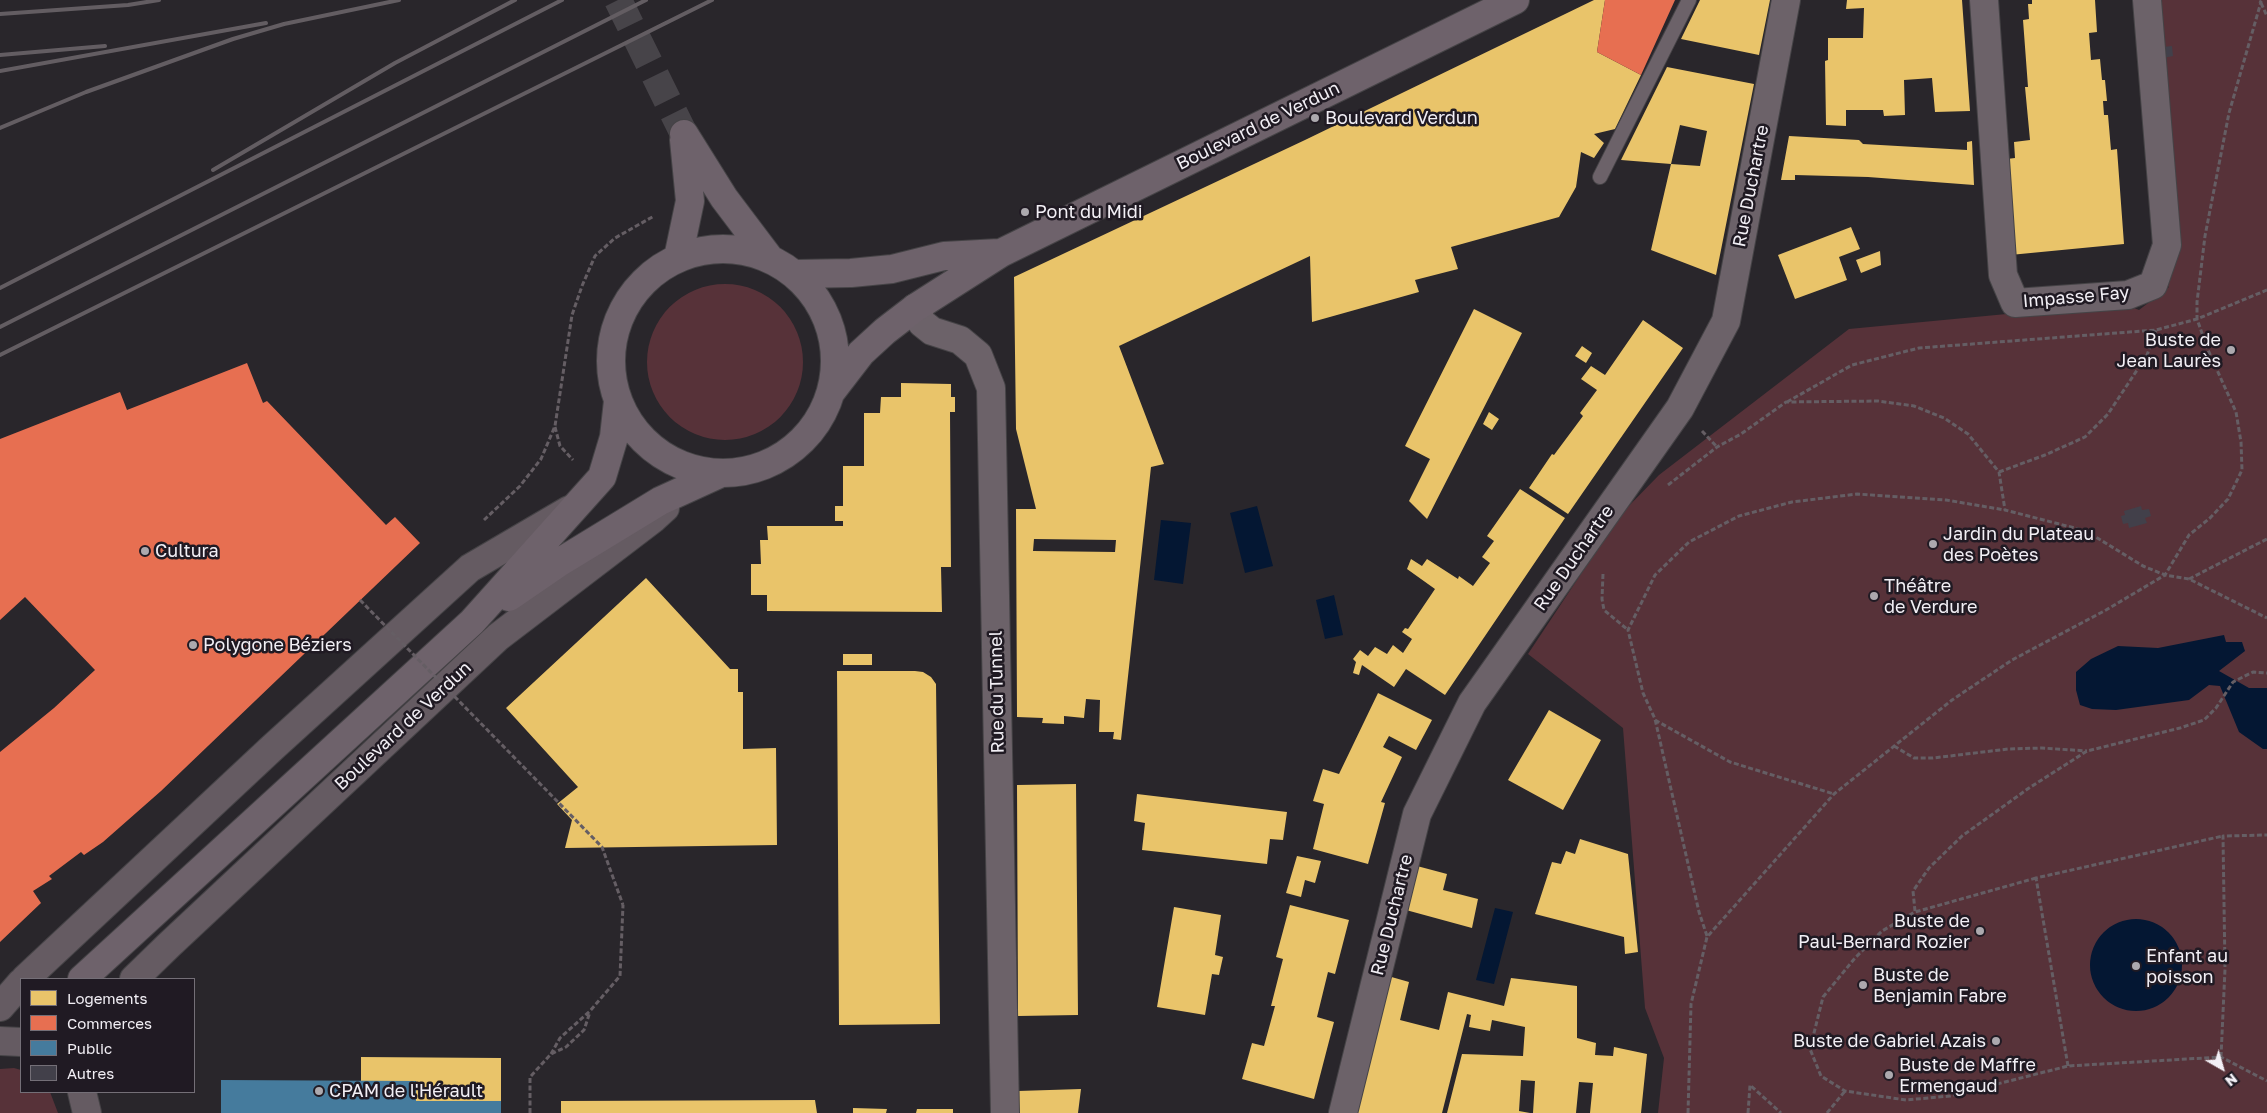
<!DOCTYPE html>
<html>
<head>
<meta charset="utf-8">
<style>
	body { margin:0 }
	#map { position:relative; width:2267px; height:1113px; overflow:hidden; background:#29262b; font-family:"Golos Text",sans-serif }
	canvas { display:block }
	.legend { position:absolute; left:20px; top:978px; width:175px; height:115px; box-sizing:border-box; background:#201a23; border:1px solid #746f77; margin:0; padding:6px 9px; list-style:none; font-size:15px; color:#f2eff5 }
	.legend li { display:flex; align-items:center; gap:10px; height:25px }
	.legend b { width:25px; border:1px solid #746f77 }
	.north { position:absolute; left:2197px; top:1043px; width:50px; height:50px; -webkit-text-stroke:4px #201a23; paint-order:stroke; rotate:142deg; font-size:14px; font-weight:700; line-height:20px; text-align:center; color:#f2eff5 }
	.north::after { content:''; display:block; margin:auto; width:18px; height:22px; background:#f2eff5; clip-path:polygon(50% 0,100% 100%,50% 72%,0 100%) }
</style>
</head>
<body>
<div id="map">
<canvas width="2267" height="1113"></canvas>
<ul class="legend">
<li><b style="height:14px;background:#e9c46a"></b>Logements</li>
<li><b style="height:14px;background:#e76f51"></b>Commerces</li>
<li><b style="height:14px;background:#457b9d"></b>Public</li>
<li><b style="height:14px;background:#42404a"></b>Autres</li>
</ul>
<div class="north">N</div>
</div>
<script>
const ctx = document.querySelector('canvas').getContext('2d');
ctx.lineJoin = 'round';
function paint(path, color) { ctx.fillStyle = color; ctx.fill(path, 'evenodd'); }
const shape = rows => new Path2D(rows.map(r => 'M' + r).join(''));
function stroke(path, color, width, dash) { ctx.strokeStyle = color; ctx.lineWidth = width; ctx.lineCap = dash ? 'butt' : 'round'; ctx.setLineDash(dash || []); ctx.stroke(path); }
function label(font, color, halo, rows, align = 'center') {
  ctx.font = font + ' "Golos Text",sans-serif'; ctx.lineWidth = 5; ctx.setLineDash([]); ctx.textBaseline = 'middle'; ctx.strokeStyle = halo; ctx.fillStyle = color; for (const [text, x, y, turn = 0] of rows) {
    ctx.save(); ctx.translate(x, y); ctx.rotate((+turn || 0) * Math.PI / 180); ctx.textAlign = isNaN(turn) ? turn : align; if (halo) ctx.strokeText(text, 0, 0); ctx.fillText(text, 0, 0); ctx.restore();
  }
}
const green = shape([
	[2157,0,2267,0,2267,1113,1658,1113,1664,1058,1645,1008,1623,728,1528,654,1620,515,1659,475,1849,329,2122,303,2139,310,2169,287,2161,280],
	'647 362a78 78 0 1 1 156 0a78 78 0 1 1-156 0Z',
	[14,1068,21,1070,21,1092,50,1092,58,1113,0,1113,0,1069]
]);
const water = shape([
	[1257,506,1273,566,1245,573,1230,513],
	[1161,520,1191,523,1183,584,1154,580],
	[1334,595,1343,635,1325,639,1316,600],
	[2224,635,2226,642,2242,642,2245,651,2219,671,2249,688,2267,688,2267,749,2263,749,2239,732,2220,686,2209,685,2189,700,2116,710,2092,709,2080,705,2076,690,2076,672,2091,659,2118,646,2158,648],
	[1495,908,1513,912,1494,984,1476,980],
	'2090 965a46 46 0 1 1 92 0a46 46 0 1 1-92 0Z'
]);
const homes = shape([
	[1594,0,1605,0,1597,52,1641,75,1615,129,1594,134,1604,143,1594,158,1581,152,1576,187,1559,217,1451,247,1458,269,1415,280,1419,292,1312,322,1310,256,1119,346,1164,464,1151,467,1121,740,1113,739,1114,732,1099,732,1100,700,1086,699,1084,718,1064,716,1064,724,1042,723,1043,718,1017,717,1016,509,1036,509,1016,429,1014,277,1305,140],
	[1034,539,1116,540,1115,552,1033,551],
	[1700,0,1770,0,1759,55,1681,39],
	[1847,0,1962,0,1970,111,1935,112,1932,78,1904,80,1905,115,1884,116,1883,110,1846,110,1846,126,1826,125,1825,61,1828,60,1828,38,1863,38,1864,8,1846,9],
	[2032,0,2095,0,2097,32,2089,33,2091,60,2100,59,2102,80,2105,80,2107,101,2103,101,2104,115,2108,115,2111,150,2117,149,2124,244,2010,255,1999,160,2015,158,2014,142,2030,140,2025,87,2028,87,2023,20,2029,19,2028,4,2032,4],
	[1667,67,1754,84,1716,275,1651,250,1671,164,1700,166,1707,131,1680,125,1671,164,1621,160],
	[1789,136,1859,140,1863,144,1967,150,1967,142,1972,141,1974,185,1868,177,1795,175,1795,180,1781,180],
	[1851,227,1860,249,1839,257,1847,280,1795,299,1778,255],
	[1880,251,1881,265,1861,273,1856,260],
	[1474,309,1522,333,1427,519,1409,501,1430,459,1405,446],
	[1643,320,1683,348,1568,514,1529,488,1552,454,1554,455,1583,416,1580,413,1597,390,1581,379,1591,366,1605,375],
	[1582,346,1592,353,1586,363,1575,356],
	[901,383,951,384,951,397,955,397,955,412,950,412,951,567,941,567,942,612,767,611,767,595,751,595,751,564,761,564,760,540,768,540,767,526,843,526,843,521,835,521,835,506,843,506,843,466,864,466,864,413,880,413,881,397,901,397],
	[1489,412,1499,419,1492,430,1483,424],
	[1520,489,1565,518,1445,695,1406,669,1394,687,1362,665,1359,675,1353,673,1356,662,1353,659,1360,650,1368,656,1375,647,1387,654,1393,645,1403,653,1412,639,1402,632,1405,628,1408,629,1435,589,1407,569,1411,559,1422,566,1427,559,1458,579,1459,576,1473,586,1490,563,1482,557,1494,541,1487,536],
	[646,578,730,669,738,669,738,692,743,692,743,749,776,748,777,845,565,848,572,820,557,804,578,787,506,708],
	[843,654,872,654,872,665,843,665],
	[837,671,915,671,923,672,931,677,936,684,940,1024,839,1025],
	[1378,693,1432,720,1416,750,1389,736,1383,747,1402,757,1381,802,1385,803,1368,864,1313,849,1324,804,1313,801,1323,769,1339,774],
	[1549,710,1601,740,1563,810,1508,780],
	[1076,784,1078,1015,1018,1016,1017,785],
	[1137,794,1287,812,1283,840,1270,839,1267,864,1142,850,1145,823,1134,821],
	[1580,839,1628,854,1638,952,1625,954,1624,937,1535,914,1552,862,1561,864,1566,851,1575,854],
	[1297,856,1321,861,1315,883,1305,880,1301,897,1286,893],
	[1417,866,1447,874,1443,890,1478,899,1472,928,1406,910],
	[1290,905,1349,920,1335,974,1328,972,1317,1017,1334,1022,1314,1099,1242,1079,1252,1043,1264,1046,1275,1006,1271,1006,1283,959,1276,957],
	[1174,907,1221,915,1215,955,1223,957,1219,975,1212,974,1205,1015,1157,1007],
	[1388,976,1409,982,1400,1020,1439,1030,1448,992,1504,1006,1511,978,1577,986,1577,1038,1596,1043,1595,1055,1613,1056,1614,1047,1647,1054,1641,1113,1590,1113,1593,1083,1579,1082,1576,1113,1533,1113,1535,1081,1521,1080,1519,1111,1530,1113,1447,1113,1462,1054,1523,1056,1525,1027,1492,1020,1490,1031,1469,1027,1471,1015,1467,1014,1442,1113,1353,1113],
	[361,1057,501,1058,501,1101,416,1101,416,1081,361,1081],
	[1081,1089,1078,1113,1018,1113,1018,1091],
	[815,1100,817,1113,561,1113,561,1101],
	[853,1108,887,1109,886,1113,853,1113],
	[917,1109,953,1109,953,1113,916,1113]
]);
const shops = shape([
	[1605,0,1675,0,1641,75,1597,52],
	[247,363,263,403,267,401,386,525,395,517,420,543,161,791,103,842,84,855,81,852,49,876,52,879,33,891,41,903,0,942,0,752,54,708,95,670,25,597,0,620,0,439,120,392,127,410]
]);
const public = shape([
	[221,1080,416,1081,416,1101,501,1101,501,1113,221,1113]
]);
const building = shape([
	[2172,46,2173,56,2163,58,2162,47],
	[2141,506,2142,510,2149,509,2151,516,2145,518,2147,523,2129,528,2128,523,2123,524,2121,516,2125,515,2124,511]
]);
const primaryTunnel = shape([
	[618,0,684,134]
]);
const path = shape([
	[2261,3,2267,16],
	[1787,402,1852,365,1919,348,2156,330,2197,319,2267,290],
	[555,427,560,446,573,460],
	[1702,431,1717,447],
	[1999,472,2045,455,2085,437,2108,414,2147,355,2156,330],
	[1668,485,1717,447,1741,434,1786,402,1878,401,1914,406,1944,418,1968,434,1999,472,2005,510,2086,531,2143,566,2165,575,2189,579,2267,618],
	[484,520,520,486,541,459,555,426,572,315,582,286,595,256,615,238,654,216],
	[1603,574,1602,599,1604,610,1628,630],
	[2189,579,2267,539],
	[1655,720,1730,762,1834,794],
	[1894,746,1914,758,1933,758,2008,749,2042,748,2087,751],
	[2036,878,1915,912,1882,931,1855,958,1823,997,1810,1049,1821,1076,1845,1091,1906,1100,1950,1096,2068,1066,2221,1057,2267,1081],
	[1915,911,1913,891,1929,868,1962,836,2029,788,2087,751,2180,728,2204,720,2216,708,2233,682,2253,672,2267,673],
	[1707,936,1699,912,1655,719,1643,693,1628,630,1655,575,1689,542,1739,516,1792,502,1857,494,1946,500,2005,510],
	[551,1054,560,1038,590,1011,620,976,623,905],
	[2221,1057,2225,969,2223,836,2267,835],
	[2068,1066,2036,878,2223,836],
	[530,1113,530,1077,551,1054,566,1047,584,1030,590,1012],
	[1688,1113,1691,1004,1707,937,1834,794,1952,700,2012,660,2106,610,2165,575,2189,535,2210,518,2228,499,2242,470,2241,442,2236,412,2208,350,2197,319,2197,302,2205,236,2229,113,2261,2,2257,0],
	[1748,1113,1750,1085,1781,1113],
	[1827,1113,1845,1091]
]);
const lane = shape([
	[1600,177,1689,0]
]);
const street = shape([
	[1984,0,2003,275,2015,303,2128,295,2153,285,2167,245,2147,0],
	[915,308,922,323,932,331,960,340,978,355,991,388,1005,1113],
	[1343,1113,1417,814,1472,703,1680,408,1726,321,1786,0]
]);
const secondary = shape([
	[25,979,272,748,470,568,569,510],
	[134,979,169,945,498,637,654,518,665,508],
	[0,1007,21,983],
	[0,1041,21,1042],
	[82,1092,87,1113]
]);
const primary = shape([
	[684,134,724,198,770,259],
	'611 361a112 112 0 1 1 224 0a112 112 0 1 1-224 0Z',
	[678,258,690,201,684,140],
	[795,274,851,273,892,269,944,256,999,253],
	[831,392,861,353,885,331,915,308,1001,253,1515,0],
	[509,597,560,562,660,501,719,474],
	[82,979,472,622,602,477,614,437,618,401]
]);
const rail = shape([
	[0,14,128,5,159,0],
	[0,55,105,46],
	[0,71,266,23],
	[0,128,86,92,233,39,284,24,399,0],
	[213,170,395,63,515,0],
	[0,288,562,0],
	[0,327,646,0],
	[0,355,712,0]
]);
const pathBridge = shape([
	[360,600,602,847,623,905]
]);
const markers = [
	[1315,118,5,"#aca9ae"],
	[1025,212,5,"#aca9ae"],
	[2231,350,5,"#aca9ae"],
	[1933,544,5,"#aca9ae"],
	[145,551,5,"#aca9ae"],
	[1874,596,5,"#aca9ae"],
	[193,645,5,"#aca9ae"],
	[1980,931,5,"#aca9ae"],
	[2136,966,5,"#aca9ae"],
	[1863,985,5,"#aca9ae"],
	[1996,1041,5,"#aca9ae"],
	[1889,1075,5,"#aca9ae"],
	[319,1091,5,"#aca9ae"]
];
const poiNames = [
	["Boulevard Verdun",1325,118],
	["Pont du Midi",1035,212],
	["Buste de",2221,340,"right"],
	["Jean Laurès",2221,361,"right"],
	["Jardin du Plateau",1943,534],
	["des Poètes",1943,555],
	["Cultura",155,551],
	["Théâtre",1884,586],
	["de Verdure",1884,607],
	["Polygone Béziers",203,645],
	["Buste de",1970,921,"right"],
	["Paul-Bernard Rozier",1970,942,"right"],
	["Enfant au",2146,956],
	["poisson",2146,977],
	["Buste de",1873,975],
	["Benjamin Fabre",1873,996],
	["Buste de Gabriel Azais",1986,1041,"right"],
	["Buste de Maffre",1899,1065],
	["Ermengaud",1899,1086],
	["CPAM de l'Hérault",329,1091]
];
const streetNames = [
	["Boulevard de Verdun",1258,126,-26],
	["Rue Duchartre",1751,186,-79],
	["Impasse Fay",2076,297,-5],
	["Rue Duchartre",1574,558,-55],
	["Rue du Tunnel",997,692,-91],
	["Boulevard de Verdun",403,726,-43],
	["Rue Duchartre",1392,915,-76]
];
paint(green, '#573239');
paint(water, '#041733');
paint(homes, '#e9c46a');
paint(shops, '#e76f51');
paint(public, '#457b9d');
paint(building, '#42404a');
stroke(primaryTunnel, '#474449', 28, [28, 14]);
stroke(lane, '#454346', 16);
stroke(street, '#454346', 30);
stroke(secondary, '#454346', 30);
stroke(primary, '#454346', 30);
stroke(path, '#655e64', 3, [5, 2.5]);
stroke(lane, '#6c6269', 14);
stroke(street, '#6c6269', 28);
stroke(secondary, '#655b62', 28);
stroke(primary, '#6e626b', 28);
stroke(rail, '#635d62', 4);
stroke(pathBridge, '#655e64', 3, [5, 2.5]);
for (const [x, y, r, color] of markers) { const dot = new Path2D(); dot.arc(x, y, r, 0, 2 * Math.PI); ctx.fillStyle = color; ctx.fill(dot); stroke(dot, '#201a23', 2); }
label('18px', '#f2eff5', '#201a23', poiNames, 'left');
label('18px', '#f2eff5', '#201a23', streetNames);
</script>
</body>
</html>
